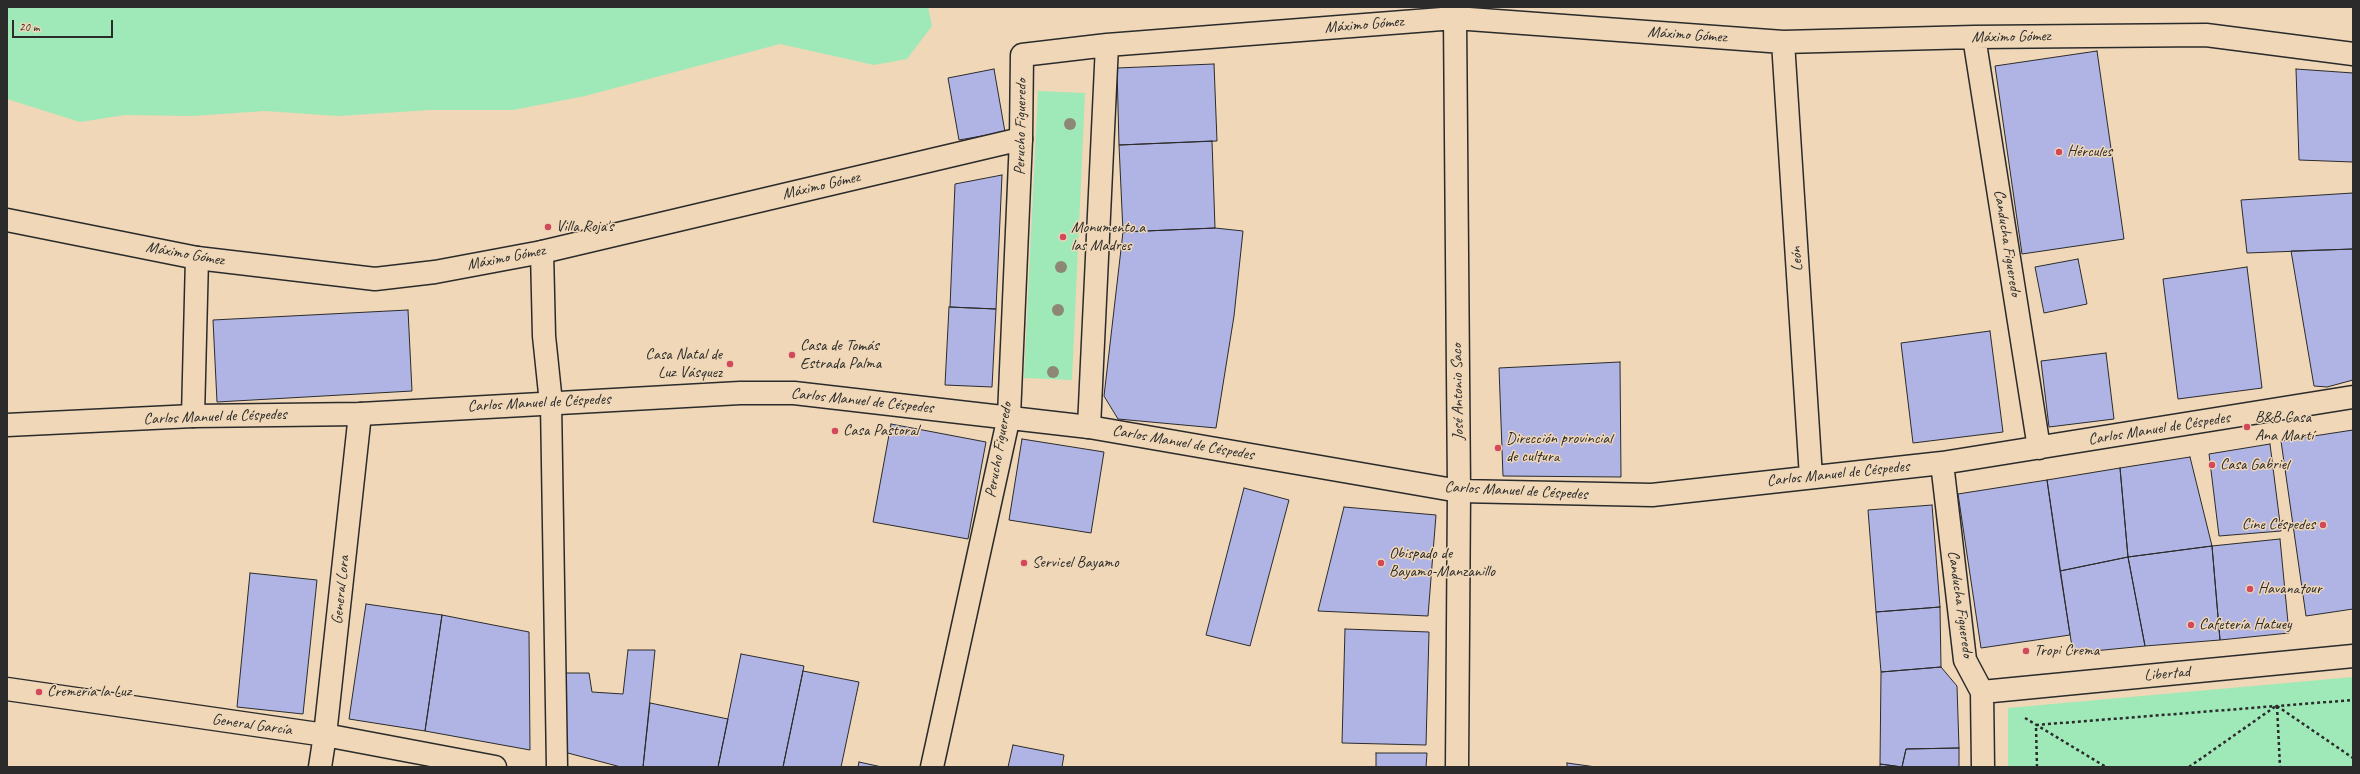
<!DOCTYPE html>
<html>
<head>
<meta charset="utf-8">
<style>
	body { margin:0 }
	#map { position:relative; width:2360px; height:774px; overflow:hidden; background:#efd7b7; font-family:Caveat,sans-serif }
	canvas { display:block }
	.frame { position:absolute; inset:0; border:8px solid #2b2b2b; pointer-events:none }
	.scale { position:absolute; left:12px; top:20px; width:101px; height:18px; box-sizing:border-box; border:2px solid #2b2b2b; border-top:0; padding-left:5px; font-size:12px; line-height:14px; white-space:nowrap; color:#2b2b2b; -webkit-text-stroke:3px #efd7b7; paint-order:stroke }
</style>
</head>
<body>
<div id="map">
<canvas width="2360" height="774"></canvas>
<div class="frame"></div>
<div class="scale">20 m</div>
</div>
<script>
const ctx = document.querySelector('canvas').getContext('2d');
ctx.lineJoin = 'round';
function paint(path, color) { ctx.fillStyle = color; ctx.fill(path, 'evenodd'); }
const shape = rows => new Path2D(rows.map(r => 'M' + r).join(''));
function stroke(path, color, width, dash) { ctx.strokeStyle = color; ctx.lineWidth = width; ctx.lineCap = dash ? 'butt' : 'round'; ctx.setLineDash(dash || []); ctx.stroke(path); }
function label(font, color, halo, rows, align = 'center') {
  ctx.font = font + ' Caveat,sans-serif'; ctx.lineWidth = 3; ctx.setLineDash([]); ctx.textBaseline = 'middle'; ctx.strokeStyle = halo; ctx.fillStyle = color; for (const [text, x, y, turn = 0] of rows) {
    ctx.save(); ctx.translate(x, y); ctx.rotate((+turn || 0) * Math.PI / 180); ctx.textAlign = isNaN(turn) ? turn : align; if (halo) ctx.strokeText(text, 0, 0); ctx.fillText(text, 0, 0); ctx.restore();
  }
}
const green = shape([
	[7,7,928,7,932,26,907,59,874,65,780,44,585,96,513,110,430,110,338,116,265,111,192,116,125,115,80,122,7,99],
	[1038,91,1085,93,1072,380,1024,378],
	[2353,677,2353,767,2008,767,2008,708]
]);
const building = shape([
	[2097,51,2124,239,2022,254,1995,66,2097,51],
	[1214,64,1217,141,1119,145,1117,68,1214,64],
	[994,69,1005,132,959,140,948,78,994,69],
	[2296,69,2353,73,2353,162,2299,160,2296,69],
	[1212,141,1215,228,1123,232,1119,145,1212,141],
	[1002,175,996,309,950,307,955,184,1002,175],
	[2353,193,2353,249,2247,253,2241,200,2353,193],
	[1215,228,1243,231,1234,316,1216,428,1118,419,1104,396,1123,232,1215,228],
	[2353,249,2353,380,2327,387,2314,386,2291,251,2353,249],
	[2078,259,2087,304,2044,313,2035,267,2078,259],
	[2247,267,2262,388,2178,399,2163,279,2247,267],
	[949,307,996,309,992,387,945,385,949,307],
	[408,310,412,391,217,402,213,320,408,310],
	[1990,331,2003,432,1913,443,1901,343,1990,331],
	[2106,353,2114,419,2049,427,2041,361,2106,353],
	[1620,362,1621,477,1503,476,1499,368,1620,362],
	[891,424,986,442,968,539,873,522,891,424],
	[2353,430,2353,609,2306,616,2281,441,2353,430],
	[1022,439,1104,452,1091,533,1009,520,1022,439],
	[2270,444,2281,531,2219,536,2209,454,2270,444],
	[2190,457,2212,546,2128,557,2120,468,2190,457],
	[2120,468,2128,557,2060,571,2047,480,2120,468],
	[2047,480,2070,635,1981,648,1958,494,2047,480],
	[1244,488,1289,500,1250,646,1206,635,1244,488],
	[1932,505,1940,607,1876,612,1868,510,1932,505],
	[1344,507,1436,515,1428,616,1318,611,1344,507],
	[2280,539,2289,633,2220,640,2212,546,2280,539],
	[2212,546,2220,640,2145,646,2128,557,2212,546],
	[2128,557,2145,646,2073,653,2060,571,2128,557],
	[250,573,317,580,303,714,237,707,250,573],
	[366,604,442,615,425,731,349,719,366,604],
	[1940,607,1941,667,1881,672,1876,612,1940,607],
	[442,615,529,632,530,750,425,731,442,615],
	[1345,629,1429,632,1426,745,1342,743,1345,629],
	[628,650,655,650,643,767,621,767,564,752,563,673,589,673,592,692,623,694,628,650],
	[741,654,804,666,783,767,718,767,741,654],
	[1941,667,1957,686,1959,748,1906,749,1902,767,1880,764,1881,672,1941,667],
	[803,671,859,682,841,767,783,767,803,671],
	[650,703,728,719,718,767,643,767,650,703],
	[1013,745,1064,755,1062,767,1008,767,1013,745],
	[1959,748,1959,767,1880,767,1880,764,1902,767,1906,749,1959,748],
	[1376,753,1427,753,1426,767,1376,767,1376,753],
	[859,762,882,767,858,767,859,762],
	[1567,763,1596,767,1567,767,1567,763]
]);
const path = shape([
	[2277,706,2353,758],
	[2277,706,2280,767],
	[2025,718,2106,767],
	[2037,767,2036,725,2353,700],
	[2189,767,2276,706]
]);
const lane = shape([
	[551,403,557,767]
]);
const street = shape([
	[1455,18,1459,491,1652,495,1942,463,2353,397],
	[1974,37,2039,448],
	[1783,42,1811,477],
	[1021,139,1022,55,1107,45,1455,18,1783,42,1974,37,2206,35,2353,54],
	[542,252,544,336,551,403],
	[193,416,197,258],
	[1089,427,1107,45],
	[1942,463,1965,660,1982,692,1983,767],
	[7,689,325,735,495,767],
	[1982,692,2353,656],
	[320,767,325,735,360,414]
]);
const secondary = shape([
	[7,220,197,258,375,279,435,272,542,252,1021,139,1009,416,932,767],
	[7,425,193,416,360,414,740,393,794,393,1089,427,1459,491,1457,767]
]);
const trees = [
	[1070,124],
	[1061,267],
	[1058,310],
	[1053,372]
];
const markers = [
	[2059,152,4,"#d1495b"],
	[548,227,4,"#d1495b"],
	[1063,237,4,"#d1495b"],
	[792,355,4,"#d1495b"],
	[730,364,4,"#d1495b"],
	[2247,427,4,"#d1495b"],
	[835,431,4,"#d1495b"],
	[1498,448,4,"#d1495b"],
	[2212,465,4,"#d1495b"],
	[2323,525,4,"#d1495b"],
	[1024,563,4,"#d1495b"],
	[1381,563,4,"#d1495b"],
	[2250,589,4,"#d1495b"],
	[2191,625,4,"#d1495b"],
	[2026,651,4,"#d1495b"],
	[39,692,4,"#d1495b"]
];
const streetNames = [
	["Máximo Gómez",1364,25,-5],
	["Máximo Gómez",1687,35,4],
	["Máximo Gómez",2011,37,-1],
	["Perucho Figueredo",1021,127,-89],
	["Máximo Gómez",821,186,-13],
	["Canducha Figueredo",2007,243,81],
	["Máximo Gómez",185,254,10],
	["Máximo Gómez",506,258,-11],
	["León",1797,259,-94],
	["José Antonio Saco",1458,392,-91],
	["Carlos Manuel de Céspedes",862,401,6],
	["Carlos Manuel de Céspedes",539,403,-3],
	["Carlos Manuel de Céspedes",215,417,-2],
	["Carlos Manuel de Céspedes",2159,429,-9],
	["Carlos Manuel de Céspedes",1183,443,10],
	["Perucho Figueredo",999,450,-80],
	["Carlos Manuel de Céspedes",1838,474,-6],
	["Carlos Manuel de Céspedes",1516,491,3],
	["General Lora",341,590,-84],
	["Canducha Figueredo",1960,604,82],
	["Libertad",2167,674,-5],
	["General García",252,725,8]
];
const poiNames = [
	["Hércules",2067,152],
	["Villa Roja's",556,227],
	["Monumento a",1071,228],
	["las Madres",1071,246],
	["Casa de Tomás",800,346],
	["Estrada Palma",800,364],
	["Casa Natal de",722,355,"right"],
	["Luz Vásquez",722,373,"right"],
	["B&B Casa",2255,418],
	["Ana Martí",2255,436],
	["Casa Pastoral",843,431],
	["Dirección provincial",1506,439],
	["de cultura",1506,457],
	["Casa Gabriel",2220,465],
	["Cine Céspedes",2315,525,"right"],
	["Obispado de",1389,554],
	["Bayamo-Manzanillo",1389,572],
	["Servicel Bayamo",1032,563],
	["Havanatour",2258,589],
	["Cafetería Hatuey",2199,625],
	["Tropi Crema",2034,651],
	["Cremería la Luz",47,692]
];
paint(green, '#9fe9b8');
paint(building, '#b0b4e5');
stroke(building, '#2b2b2b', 1);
stroke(lane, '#2b2b2b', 23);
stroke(street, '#2b2b2b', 25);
stroke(secondary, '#2b2b2b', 25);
stroke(path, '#2b2b2b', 2.5, [3, 3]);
stroke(lane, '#efd7b7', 20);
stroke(street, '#efd7b7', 22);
stroke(secondary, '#efd7b7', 22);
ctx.fillStyle = '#8d8876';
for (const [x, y] of trees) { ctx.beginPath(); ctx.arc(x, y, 6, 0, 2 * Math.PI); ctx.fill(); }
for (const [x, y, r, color] of markers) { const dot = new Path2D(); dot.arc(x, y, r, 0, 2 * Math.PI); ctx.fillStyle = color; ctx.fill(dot); stroke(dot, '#efd7b7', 1.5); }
label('16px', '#2b2b2b', '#efd7b7', streetNames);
label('16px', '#2b2b2b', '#efd7b7', poiNames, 'left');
</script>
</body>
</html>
